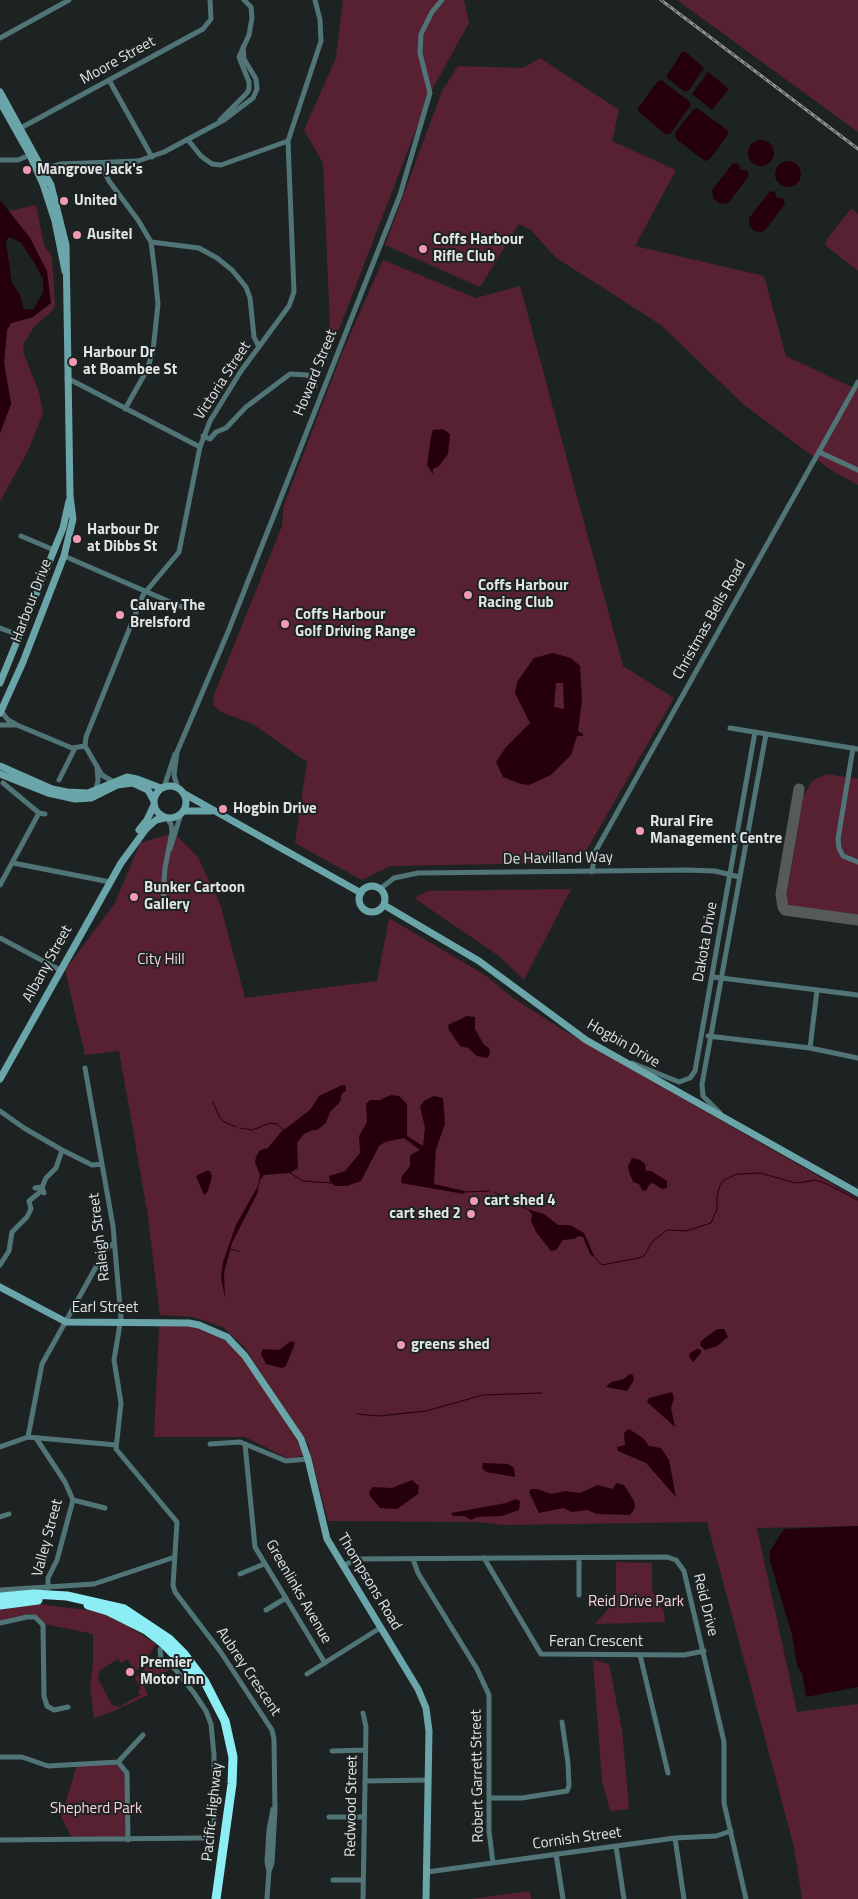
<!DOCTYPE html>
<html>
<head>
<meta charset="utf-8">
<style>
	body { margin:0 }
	canvas { display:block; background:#1d2222 }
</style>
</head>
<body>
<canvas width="858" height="1899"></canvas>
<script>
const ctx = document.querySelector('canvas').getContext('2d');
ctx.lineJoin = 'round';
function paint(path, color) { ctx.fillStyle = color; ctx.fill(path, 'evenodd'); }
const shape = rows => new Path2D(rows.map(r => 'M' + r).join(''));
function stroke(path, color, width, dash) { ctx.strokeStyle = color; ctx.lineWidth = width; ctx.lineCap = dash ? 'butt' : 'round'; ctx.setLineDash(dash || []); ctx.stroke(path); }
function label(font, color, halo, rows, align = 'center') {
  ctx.font = font + ' "Titillium Web",sans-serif'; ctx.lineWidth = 4; ctx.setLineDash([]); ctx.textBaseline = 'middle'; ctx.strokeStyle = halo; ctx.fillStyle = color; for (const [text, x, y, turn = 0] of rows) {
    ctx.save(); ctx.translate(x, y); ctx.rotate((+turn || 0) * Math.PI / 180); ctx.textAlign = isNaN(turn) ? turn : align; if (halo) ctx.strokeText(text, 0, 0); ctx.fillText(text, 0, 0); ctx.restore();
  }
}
const green = shape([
	[343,0,464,0,469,23,430,93,331,350,323,163,304,130,336,58],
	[677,0,858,0,858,132],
	[540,58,619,110,612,141,676,170,635,246,764,276,786,356,858,390,858,485,831,470,743,404,661,325,555,257,531,230,519,224,480,287,385,245,442,91,458,66,523,68],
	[36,205,44,245,52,257,55,305,53,310,34,327,24,343,23,352,39,392,43,413,28,451,0,501,0,433,11,404,4,363,7,330,11,323,33,317,51,303,30,238,9,211],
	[853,209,858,214,858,271,825,245,827,239,850,210],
	[383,260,476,298,520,286,623,666,674,698,586,851,576,859,559,863,391,866,362,880,295,843,307,762,253,724,221,712,213,705,214,695,282,526,284,505,342,353],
	[827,774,858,779,858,915,794,909,786,901,803,797,812,781],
	[174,833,198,857,220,904,245,998,377,981,389,918,485,975,513,998,563,1030,858,1199,858,1526,757,1528,797,1712,858,1704,858,1899,802,1899,794,1847,707,1522,505,1525,478,1522,328,1521,308,1444,245,1348,223,1327,193,1317,160,1315,147,1210,119,1051,85,1055,65,970,115,903,140,843],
	[571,889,524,980,499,956,414,898,428,891],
	[159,1326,190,1326,217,1335,229,1344,244,1359,299,1444,304,1455,291,1459,285,1457,245,1437,154,1437],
	[616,1562,652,1563,652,1590,664,1612,665,1622,595,1624,616,1600],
	[30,1603,103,1612,124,1623,156,1644,142,1667,134,1672,128,1659,121,1663,118,1659,100,1670,98,1679,112,1705,119,1707,140,1695,138,1691,141,1689,135,1678,157,1656,171,1668,144,1687,148,1695,114,1711,94,1718,90,1686,93,1664,93,1634,45,1624,36,1615,28,1614,0,1621,0,1609],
	[593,1660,609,1664,622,1730,629,1809,610,1811,602,1781],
	[118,1762,125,1768,128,1840,73,1840,61,1817,77,1765],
	[530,1891,531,1899,470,1899]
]);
const water = shape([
	[682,52,686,52,704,68,689,90,685,92,666,77],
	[708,72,729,89,712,110,692,94],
	[661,80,689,101,691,105,670,134,665,134,637,110,657,82],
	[697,108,727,130,729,133,710,159,705,161,676,139,675,133,693,110],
	'748 153a13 13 0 1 1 26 0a13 13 0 1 1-26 0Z',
	'775 174a13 13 0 1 1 26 0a13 13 0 1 1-26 0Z',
	[733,163,739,164,741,170,747,170,749,176,730,201,726,204,718,203,713,197,712,190],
	[770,191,775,192,777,198,783,198,785,204,766,229,762,232,754,231,749,225,749,218],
	[0,200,30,238,47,271,51,303,33,317,11,323,7,330,4,363,11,404,0,433],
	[9,237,21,243,32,259,43,279,43,292,33,310,24,309,20,295,12,283,6,242],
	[443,429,450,434,448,454,439,466,433,469,433,474,427,465,431,437,433,430],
	[553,653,571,658,580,666,582,699,578,731,583,734,583,736,577,736,571,755,551,775,529,785,521,784,503,777,496,762,506,747,530,723,515,693,517,682,534,658],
	[556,683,563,683,564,709,554,707],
	[467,1016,475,1017,475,1029,484,1045,489,1048,490,1054,487,1058,477,1056,468,1048,460,1046,449,1030,448,1025],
	[342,1085,346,1086,346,1091,342,1093,340,1102,330,1112,326,1123,317,1130,313,1130,304,1134,297,1143,298,1168,290,1173,264,1175,260,1180,257,1194,232,1243,224,1273,225,1298,221,1278,223,1262,236,1225,258,1186,260,1175,255,1162,256,1157,260,1150,268,1148,281,1132,310,1110,319,1096],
	[391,1095,399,1096,407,1104,407,1136,423,1146,425,1128,420,1106,425,1100,434,1096,443,1098,445,1124,436,1149,434,1184,465,1191,464,1194,401,1183,402,1176,410,1166,410,1155,420,1150,404,1138,385,1142,379,1146,361,1181,347,1186,335,1186,330,1182,329,1176,345,1171,360,1153,359,1136,367,1122,366,1104,370,1100,380,1100],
	[632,1158,640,1160,645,1164,646,1171,651,1171,667,1181,667,1188,662,1189,653,1183,649,1185,646,1191,642,1190,639,1184,633,1182,629,1172,628,1166],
	[206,1171,210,1171,212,1176,208,1191,204,1195,196,1176],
	[527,1209,544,1214,558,1225,570,1225,584,1233,595,1258,590,1254,583,1237,579,1236,574,1239,563,1240,556,1250,551,1251,536,1232,531,1221,532,1214],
	[717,1329,724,1329,728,1337,717,1346,705,1350,700,1345,701,1341],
	[291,1341,295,1343,286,1366,282,1368,266,1364,261,1354,263,1349,279,1350],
	[697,1349,701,1350,701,1353,693,1362,689,1357,690,1353],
	[630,1374,633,1375,634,1380,627,1391,606,1387,611,1382,624,1379],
	[672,1392,674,1398,671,1408,675,1427,647,1402,649,1398],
	[629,1429,643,1438,649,1446,661,1448,669,1460,676,1497,646,1463,618,1451,617,1447,625,1445,624,1433],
	[483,1463,508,1464,514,1468,515,1477,486,1472,482,1468],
	[412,1480,419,1486,418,1494,397,1509,380,1508,370,1496,369,1492,373,1487,392,1488],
	[617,1483,624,1485,634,1501,635,1508,630,1515,597,1514,587,1510,572,1512,563,1508,539,1513,529,1492,531,1489,537,1489,551,1494,566,1491,580,1493,598,1485,612,1489],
	[516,1499,520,1501,519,1510,502,1516,477,1517,471,1520,464,1516,453,1516,451,1513,506,1503],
	[858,1526,858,1687,806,1697,802,1673,797,1666,792,1635,770,1561,770,1551,784,1529]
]);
const stream = shape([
	[213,1102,219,1116,224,1122,236,1127],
	[240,1128,252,1130,271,1123,277,1124,284,1130],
	[290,1173,303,1181,331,1183],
	[465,1192,489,1191],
	[494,1192,527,1209],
	[230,1249,239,1251],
	[595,1258,602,1265,639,1258,644,1256,652,1242,667,1230,686,1231,711,1223,717,1209,717,1196,720,1185,724,1180,737,1174,760,1173,796,1183,816,1180,827,1184,858,1200],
	[357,1414,379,1416,426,1411,483,1395,542,1393]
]);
const taxiway = shape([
	[799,789,781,894,783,907,785,910,858,920]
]);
const street = shape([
	[0,38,69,0],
	[109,80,152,157],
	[220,120,247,93,249,89,249,82,239,57,249,35,252,18,251,7,244,0],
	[17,130,203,29,211,19,210,0],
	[188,140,201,156,212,164,221,165,288,141],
	[0,160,18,160,30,155],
	[103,163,104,171,109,181,138,220,151,242,155,274,158,304,153,351,147,370,125,409],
	[40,170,61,164,138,161,164,152,224,120,253,98,257,89,256,79,244,59,243,47],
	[151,242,199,248,217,258,232,270,246,287,250,298,254,337,259,347],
	[67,378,200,447],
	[203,436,210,439,216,432,226,428,246,407,290,374,307,375,312,379,315,386],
	[819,452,858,470],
	[21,536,54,550],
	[64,556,184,608],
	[0,628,19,635],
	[1,711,8,720,17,725,72,748,85,746],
	[0,725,16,725],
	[730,728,858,749],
	[853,748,838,839,839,848,843,856,858,862],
	[59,780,75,748],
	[112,781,102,775,88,751,85,746,86,737,143,595,179,552,200,447,210,421,241,371,289,306,294,292,288,141,321,41,320,20,315,0],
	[3,783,39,813,45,814],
	[164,787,175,754],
	[178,789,174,775,177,752,228,632,400,195,430,93,420,53,421,34,432,12,442,0],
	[96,790,98,780,97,767],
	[170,849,181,814],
	[13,863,110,882],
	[592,872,595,852,604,836,858,382],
	[0,885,39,813],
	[380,889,394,878,418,873,688,870,715,871,739,877],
	[166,902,163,893,165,868,172,832,171,824,166,818],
	[0,938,60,970],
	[713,977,858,995],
	[708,1036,810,1048,858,1058],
	[810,1048,817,990],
	[632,1063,679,1082,690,1078,695,1071,755,732],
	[85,1068,113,1226,121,1318,114,1360,121,1403,116,1449,177,1522,173,1585,175,1592,220,1651,272,1730,274,1739,275,1810,272,1863,269,1871,267,1899],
	[0,1111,24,1128,62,1150,92,1165,102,1164],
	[720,1113,703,1096,702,1084,766,734],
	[35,1188,42,1187,44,1193],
	[0,1265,9,1251,12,1232,27,1217,31,1209,29,1201,40,1192,46,1178,56,1168,62,1150],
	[28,1437,42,1364,106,1249,114,1243],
	[36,1438,65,1482,73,1500,57,1560,48,1578,48,1588],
	[210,1444,240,1442,286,1461,308,1459],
	[245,1444,255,1547,325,1663],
	[0,1447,28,1437,116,1445],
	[73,1500,105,1508],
	[0,1517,9,1514],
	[484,1558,541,1654,684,1655,704,1651],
	[579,1558,579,1595],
	[413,1559,418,1573,477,1669,489,1695,489,1831,493,1863],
	[343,1566,356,1559,667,1557,676,1560,684,1571,724,1742,724,1803,746,1899],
	[240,1574,264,1564],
	[0,1590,94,1584,175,1557],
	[266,1610,286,1598],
	[0,1623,27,1617,35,1617,43,1625,44,1696,47,1706,54,1710,68,1707],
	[165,1643,160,1650,161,1658,175,1669,194,1693,206,1711,211,1724,214,1755,214,1825],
	[640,1655,668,1773],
	[307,1674,380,1628],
	[332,1751,365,1750],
	[0,1757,22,1757,48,1766,118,1762,127,1773,128,1840],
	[118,1762,143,1735],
	[365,1781,428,1780],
	[489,1798,522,1798,567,1791,569,1786,568,1763,562,1722],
	[329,1817,364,1817],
	[675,1838,684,1899],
	[0,1840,204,1838],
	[616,1846,624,1899],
	[556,1854,563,1899],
	[269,1871,267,1862,269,1830,273,1809],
	[427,1872,675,1838,716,1836,731,1831],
	[333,1880,363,1880],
	[363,1899,366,1727,363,1713]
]);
const secondary = shape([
	[0,92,51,185,66,245,70,496,73,519,64,556,23,662,0,713],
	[0,102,30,155,43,184,55,221,65,271],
	[0,683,63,528,69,501],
	[0,766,52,789,67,792,88,793,127,777,137,779,161,788],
	[0,774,48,793,75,799,91,798,117,785,133,783,148,790,154,801],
	'154 802a16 16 0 1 1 32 0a16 16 0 1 1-32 0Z',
	[183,793,361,893],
	[184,811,211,811],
	[139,830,147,820,154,805],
	'359 899a13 13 0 1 1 26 0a13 13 0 1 1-26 0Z',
	[384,905,479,961,586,1040,858,1193],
	[0,1079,121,863,146,829,156,820,164,818],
	[0,1287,66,1322,189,1323,199,1325,227,1337,245,1356,301,1439,308,1459,327,1539,418,1689,426,1708,429,1731,426,1899]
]);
const highway = shape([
	[0,1597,34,1594,67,1596,124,1609,169,1639,184,1654,205,1682,225,1721,233,1757,232,1784,216,1899],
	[0,1605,38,1600],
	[88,1605,108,1611,146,1630,164,1644,192,1673]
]);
const rail = shape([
	[661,0,858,149]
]);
const markers = [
	[27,170,5,"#f19ab1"],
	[64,201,5,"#f19ab1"],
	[77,235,5,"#f19ab1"],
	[423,249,5,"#f19ab1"],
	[73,362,5,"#f19ab1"],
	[77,539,5,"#f19ab1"],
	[468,595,5,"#f19ab1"],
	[120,615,5,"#f19ab1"],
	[285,624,5,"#f19ab1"],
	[223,809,5,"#f19ab1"],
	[640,831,5,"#f19ab1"],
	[134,897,5,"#f19ab1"],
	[474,1201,5,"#f19ab1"],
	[471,1214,5,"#f19ab1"],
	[401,1345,5,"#f19ab1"],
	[130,1672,5,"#f19ab1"]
];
const streetNames = [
	["Moore Street",118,61,-29],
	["Howard Street",316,373,-68],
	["Victoria Street",223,381,-57],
	["Harbour Drive",32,601,-69],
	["Christmas Bells Road",710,620,-61],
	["De Havilland Way",558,859,-1],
	["Dakota Drive",706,942,-80],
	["Albany Street",48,964,-61],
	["Hogbin Drive",623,1044,30],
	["Raleigh Street",100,1237,-97],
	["Earl Street",105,1308],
	["Valley Street",48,1538,-75],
	["Thompsons Road",369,1582,59],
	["Greenlinks Avenue",298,1592,60],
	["Reid Drive",705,1605,76],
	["Feran Crescent",596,1642],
	["Aubrey Crescent",248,1672,56],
	["Robert Garrett Street",478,1776,-91],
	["Redwood Street",352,1806,-89],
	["Pacific Highway",213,1812,-84],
	["Cornish Street",577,1839,-8]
];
const poiNames = [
	["Mangrove Jack's",37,170],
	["United",74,201],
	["Ausitel",87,235],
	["Coffs Harbour",433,240],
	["Rifle Club",433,257],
	["Harbour Dr",83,353],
	["at Boambee St",83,370],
	["Harbour Dr",87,530],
	["at Dibbs St",87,547],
	["Coffs Harbour",478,586],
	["Racing Club",478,603],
	["Calvary The",130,606],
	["Brelsford",130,623],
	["Coffs Harbour",295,615],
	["Golf Driving Range",295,632],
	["Hogbin Drive",233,809],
	["Rural Fire",650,822],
	["Management Centre",650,839],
	["Bunker Cartoon",144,888],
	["Gallery",144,905],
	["cart shed 4",484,1201],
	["cart shed 2",461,1214,"right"],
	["greens shed",411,1345],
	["Premier",140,1663],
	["Motor Inn",140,1680]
];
const parkNames = [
	["City Hill",161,960],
	["Reid Drive Park",636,1602],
	["Shepherd Park",96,1809]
];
paint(green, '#572132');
paint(water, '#25000c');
stroke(stream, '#25000c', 1);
stroke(taxiway, '#565a5a', 11);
stroke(street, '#517577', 5);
stroke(secondary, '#6aa5a9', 7);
stroke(highway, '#8dedf4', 9);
stroke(rail, '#8e9292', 3);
stroke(rail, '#1d2222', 1, [4]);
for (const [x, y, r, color] of markers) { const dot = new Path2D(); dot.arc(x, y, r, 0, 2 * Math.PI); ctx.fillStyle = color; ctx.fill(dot); stroke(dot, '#1d2222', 2); }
label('15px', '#e1e4e4', '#1d2222', streetNames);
label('bold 15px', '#e1e4e4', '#1d2222', poiNames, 'left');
label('15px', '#fad0da', '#1d2222', parkNames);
</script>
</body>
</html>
